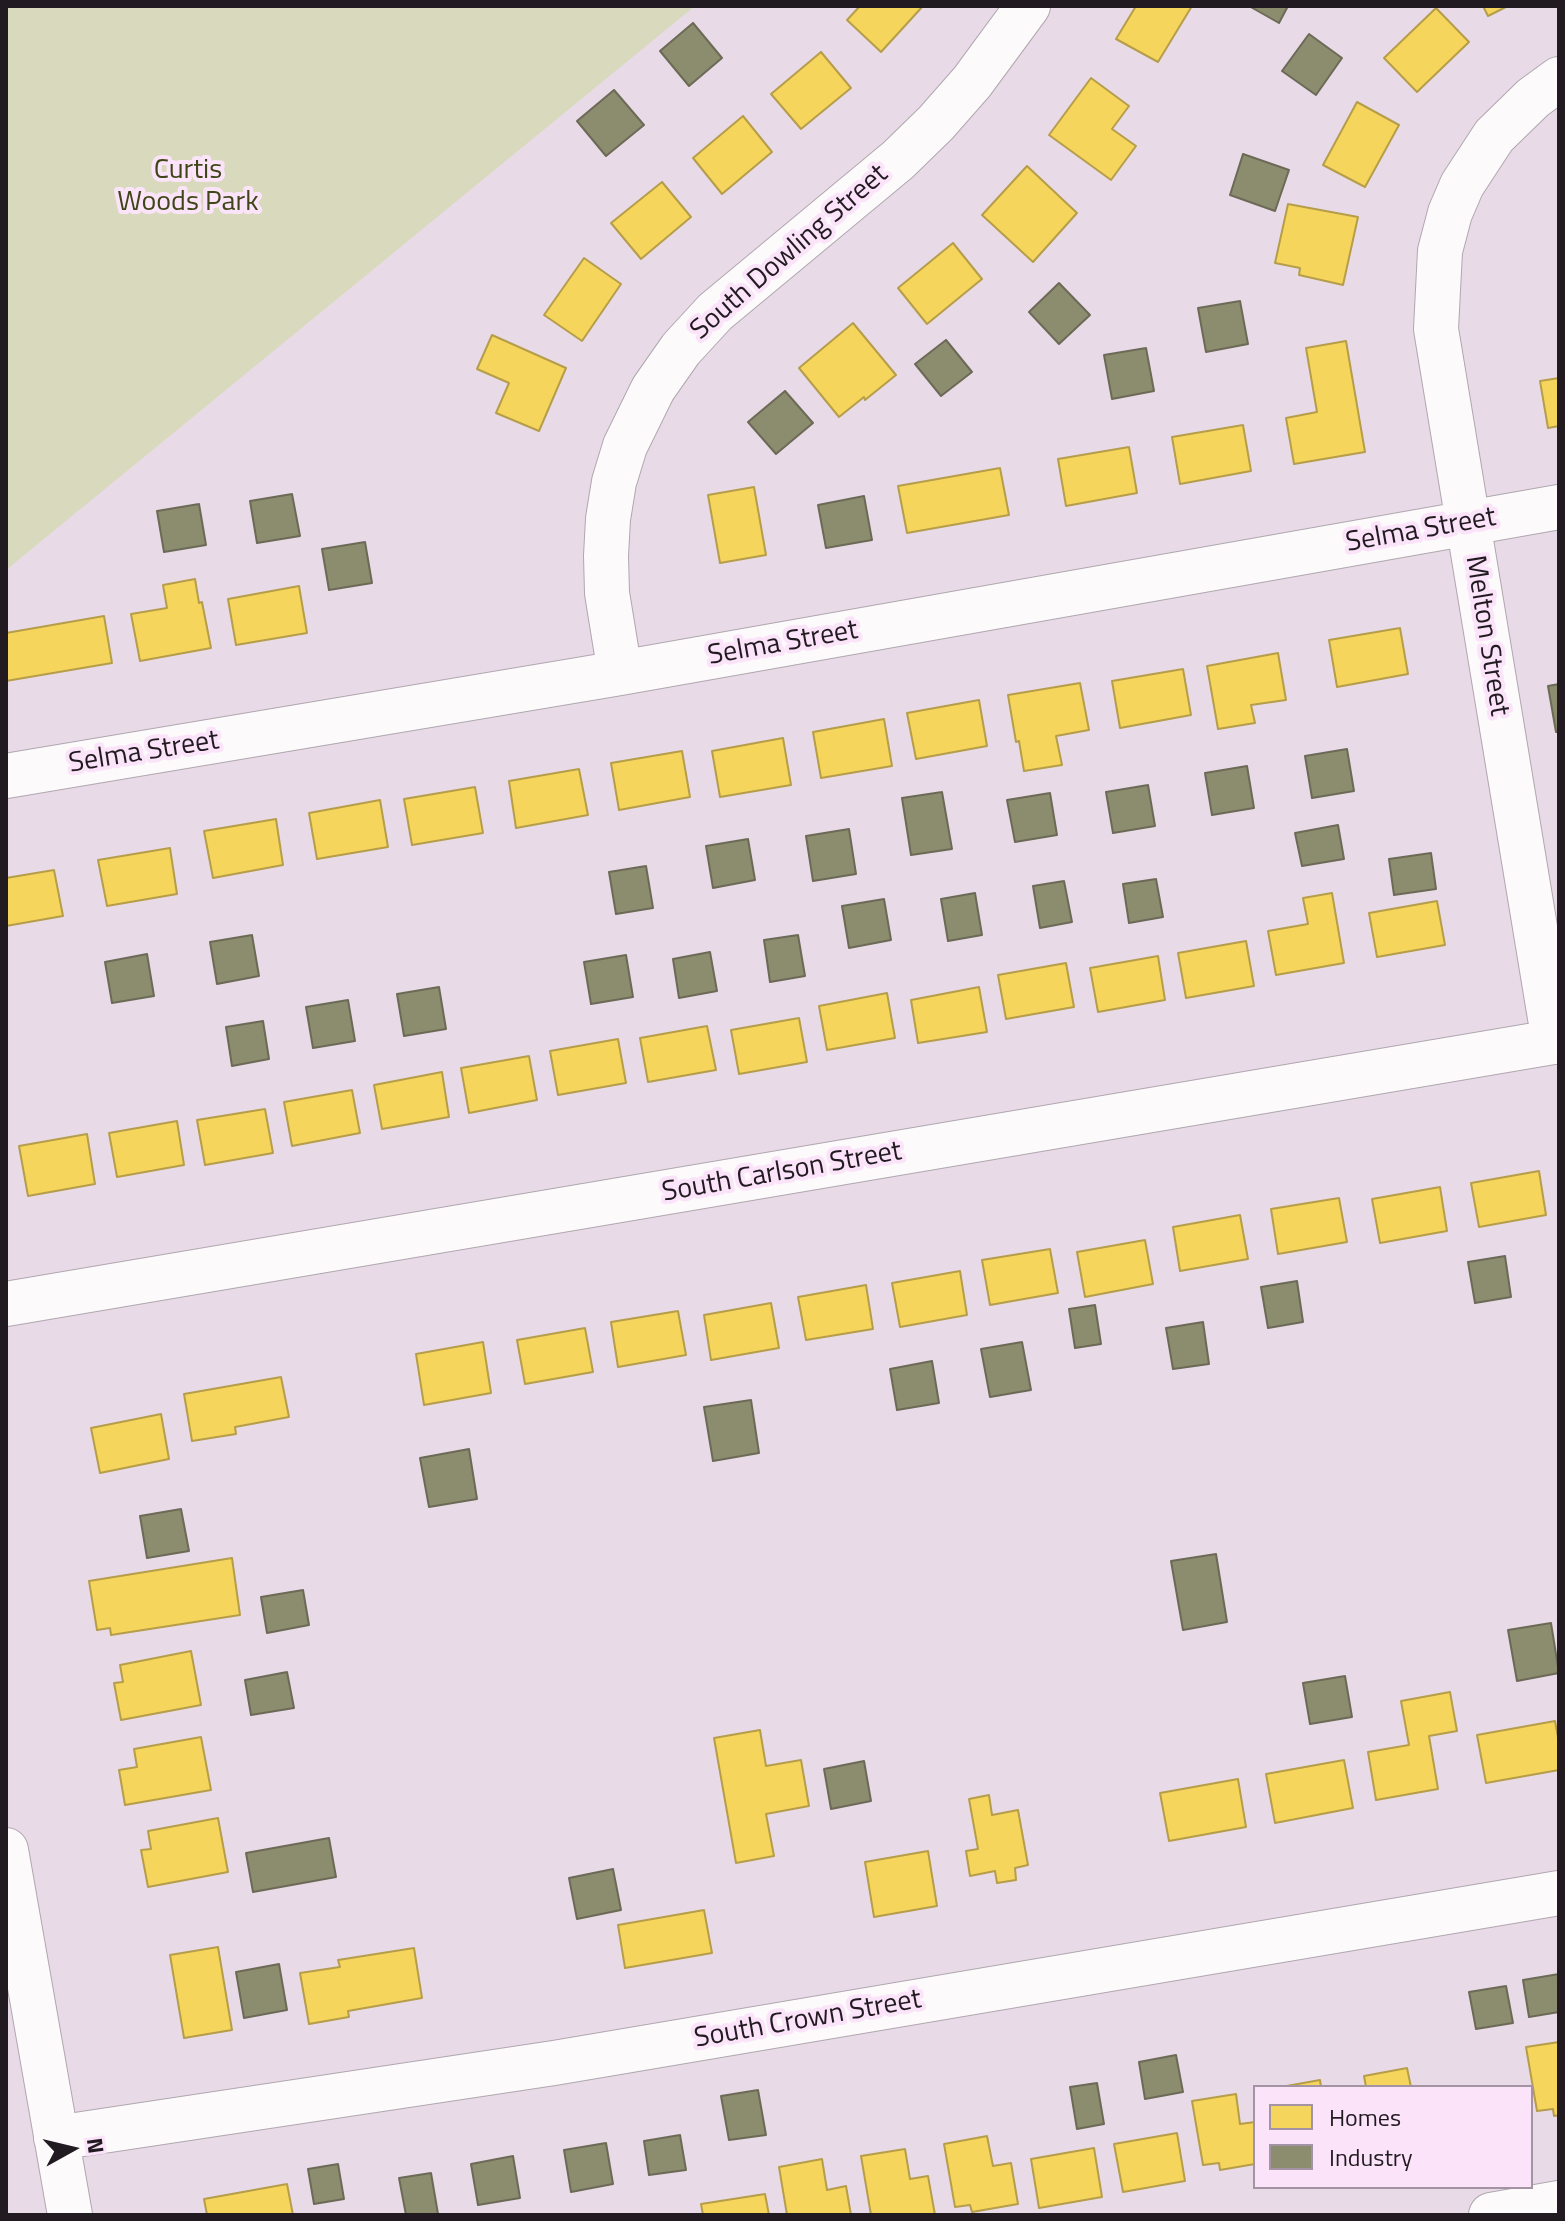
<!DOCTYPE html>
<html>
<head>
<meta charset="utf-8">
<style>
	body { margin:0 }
	#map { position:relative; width:1565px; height:2221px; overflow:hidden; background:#e8dbe7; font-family:"Titillium Web",sans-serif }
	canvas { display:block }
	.frame { position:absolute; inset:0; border:8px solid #221a21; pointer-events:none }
	.legend { position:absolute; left:1253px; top:2085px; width:280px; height:104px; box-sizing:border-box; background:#fbe4f9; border:2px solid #a493a3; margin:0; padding:10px 14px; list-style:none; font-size:24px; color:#221a21 }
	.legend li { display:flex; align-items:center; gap:16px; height:40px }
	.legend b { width:40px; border:2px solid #a493a3 }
	.north { position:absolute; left:32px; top:2109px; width:80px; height:80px; -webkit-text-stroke:6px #fbe4f9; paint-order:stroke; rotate:82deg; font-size:22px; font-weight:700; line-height:32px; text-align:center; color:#221a21 }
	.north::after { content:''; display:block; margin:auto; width:28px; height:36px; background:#221a21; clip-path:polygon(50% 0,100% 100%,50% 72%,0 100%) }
</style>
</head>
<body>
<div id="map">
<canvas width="1565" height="2221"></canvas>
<div class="frame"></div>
<ul class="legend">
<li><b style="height:22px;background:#f6d55c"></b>Homes</li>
<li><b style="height:22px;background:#8c8c6e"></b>Industry</li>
</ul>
<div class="north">N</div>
</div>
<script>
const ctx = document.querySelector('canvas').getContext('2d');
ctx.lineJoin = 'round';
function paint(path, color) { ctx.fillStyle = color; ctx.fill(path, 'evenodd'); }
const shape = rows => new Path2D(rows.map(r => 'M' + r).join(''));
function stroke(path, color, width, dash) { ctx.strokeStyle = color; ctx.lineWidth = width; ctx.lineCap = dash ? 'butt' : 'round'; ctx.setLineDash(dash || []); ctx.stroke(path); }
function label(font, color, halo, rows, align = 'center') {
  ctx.font = font + ' "Titillium Web",sans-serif'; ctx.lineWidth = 8; ctx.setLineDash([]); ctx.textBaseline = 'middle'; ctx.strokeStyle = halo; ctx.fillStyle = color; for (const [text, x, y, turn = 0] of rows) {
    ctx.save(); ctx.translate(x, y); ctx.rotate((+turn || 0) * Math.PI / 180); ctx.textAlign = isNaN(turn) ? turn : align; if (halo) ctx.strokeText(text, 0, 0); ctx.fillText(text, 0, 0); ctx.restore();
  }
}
const green = shape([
	[6,6,695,6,6,570]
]);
const homes = shape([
	[860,6,923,6,881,52,847,20,860,6],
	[1136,6,1192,6,1158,62,1116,39,1136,6],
	[1483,6,1508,6,1488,16,1483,6],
	[1436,8,1469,42,1417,92,1384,58,1436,8],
	[821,52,851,88,801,129,771,94,821,52],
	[1091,78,1129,106,1112,129,1136,146,1111,180,1049,135,1091,78],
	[1357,102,1399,125,1365,187,1323,165,1357,102],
	[743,116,772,152,722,194,693,158,743,116],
	[1027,166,1077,213,1033,262,982,215,1027,166],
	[662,182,691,217,641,259,611,223,662,182],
	[1288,204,1358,217,1343,285,1299,275,1300,268,1275,263,1288,204],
	[953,243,982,279,927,324,898,288,953,243],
	[584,258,621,284,582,341,544,315,584,258],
	[853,323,896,375,865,400,864,397,839,417,799,368,853,323],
	[492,335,566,368,539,431,496,413,509,383,477,369,492,335],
	[1346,341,1365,452,1294,464,1286,418,1317,412,1306,348,1346,341],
	[1559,378,1559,426,1548,428,1540,381,1559,378],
	[1243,425,1251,471,1180,484,1172,437,1243,425],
	[1129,447,1137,493,1066,506,1058,459,1129,447],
	[1000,468,1009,515,907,533,898,486,1000,468],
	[754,487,766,555,720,563,708,495,754,487],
	[195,579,199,603,202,602,211,648,140,661,131,614,167,608,163,585,195,579],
	[299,586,307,633,236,645,228,599,299,586],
	[104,616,112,663,6,681,6,633,104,616],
	[1400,628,1408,674,1337,687,1329,640,1400,628],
	[1278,653,1286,700,1251,705,1255,723,1218,729,1207,666,1278,653],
	[1183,669,1191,715,1120,728,1112,681,1183,669],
	[1080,683,1089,730,1056,736,1062,765,1024,771,1019,741,1016,742,1008,695,1080,683],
	[979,700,987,746,916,759,907,713,979,700],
	[884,719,892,766,821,778,813,732,884,719],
	[783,738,791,785,720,797,712,751,783,738],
	[682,751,690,797,619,810,611,763,682,751],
	[579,769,588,815,516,828,509,781,579,769],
	[475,787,483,833,412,845,404,799,475,787],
	[380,800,388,847,317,859,309,813,380,800],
	[276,819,283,865,213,878,204,831,276,819],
	[170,848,177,894,107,906,98,860,170,848],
	[54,870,63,916,6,926,6,878,54,870],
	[1332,893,1344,963,1276,975,1268,931,1308,924,1303,898,1332,893],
	[1437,901,1445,945,1377,957,1369,913,1437,901],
	[1246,941,1254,986,1186,998,1178,953,1246,941],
	[1158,956,1165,1000,1098,1012,1090,968,1158,956],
	[1066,963,1074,1007,1006,1019,998,975,1066,963],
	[979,987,987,1032,918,1043,911,1000,979,987],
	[887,993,895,1038,827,1050,819,1006,887,993],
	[799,1018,807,1062,739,1074,731,1030,799,1018],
	[707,1026,716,1070,648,1082,640,1038,707,1026],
	[618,1039,626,1083,558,1095,550,1051,618,1039],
	[529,1056,537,1100,469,1113,461,1068,529,1056],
	[442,1072,449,1117,382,1129,374,1085,442,1072],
	[352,1090,360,1133,292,1146,284,1102,352,1090],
	[265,1109,273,1153,205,1165,197,1120,265,1109],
	[177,1121,184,1165,117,1177,109,1133,177,1121],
	[87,1134,95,1184,28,1196,19,1146,87,1134],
	[1539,1171,1546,1215,1479,1227,1471,1183,1539,1171],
	[1440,1187,1447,1231,1380,1243,1372,1199,1440,1187],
	[1339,1198,1347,1242,1278,1254,1271,1209,1339,1198],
	[1240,1215,1248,1259,1180,1271,1173,1227,1240,1215],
	[1145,1240,1153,1284,1085,1297,1077,1252,1145,1240],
	[1050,1249,1058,1293,990,1305,982,1260,1050,1249],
	[960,1271,967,1315,900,1327,892,1283,960,1271],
	[866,1285,873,1329,806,1340,798,1297,866,1285],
	[771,1303,779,1348,711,1360,704,1315,771,1303],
	[678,1311,686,1355,618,1367,611,1322,678,1311],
	[585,1328,593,1372,525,1384,517,1340,585,1328],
	[483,1342,491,1393,424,1405,416,1354,483,1342],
	[281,1377,289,1417,235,1427,236,1434,192,1441,184,1394,281,1377],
	[161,1414,169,1459,100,1473,91,1428,161,1414],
	[232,1558,240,1615,111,1635,110,1628,97,1630,89,1581,232,1558],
	[191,1651,201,1705,121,1720,114,1683,123,1682,120,1665,191,1651],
	[1450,1692,1457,1731,1429,1736,1438,1789,1376,1800,1368,1752,1409,1745,1401,1701,1450,1692],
	[1555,1721,1559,1743,1559,1770,1486,1783,1477,1735,1555,1721],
	[760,1730,766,1766,801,1760,809,1806,766,1814,774,1856,736,1863,714,1738,760,1730],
	[201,1737,211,1790,125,1805,119,1770,137,1767,134,1749,201,1737],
	[1344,1760,1353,1808,1275,1823,1266,1774,1344,1760],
	[1238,1779,1246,1827,1169,1841,1160,1793,1238,1779],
	[989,1795,992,1815,1018,1810,1028,1865,1015,1868,1016,1880,997,1883,995,1871,970,1876,966,1851,978,1849,969,1799,989,1795],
	[218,1818,228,1872,148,1887,141,1850,151,1849,148,1831,218,1818],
	[928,1851,937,1906,874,1917,865,1862,928,1851],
	[704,1910,712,1953,625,1968,618,1925,704,1910],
	[218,1947,232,2030,184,2038,170,1955,218,1947],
	[414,1948,422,1998,348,2011,349,2017,309,2024,300,1973,340,1967,338,1960,414,1948],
	[1559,2042,1559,2115,1554,2116,1553,2109,1537,2111,1526,2047,1559,2042],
	[1407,2068,1411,2087,1366,2087,1364,2076,1407,2068],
	[1320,2080,1321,2087,1281,2087,1320,2080],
	[1236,2094,1240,2124,1255,2122,1255,2164,1220,2170,1219,2163,1203,2165,1192,2101,1236,2094],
	[1177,2133,1185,2181,1123,2192,1114,2144,1177,2133],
	[987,2136,993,2166,1011,2163,1018,2204,972,2212,970,2205,955,2207,944,2144,987,2136],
	[1094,2148,1102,2197,1039,2208,1031,2159,1094,2148],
	[905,2149,910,2179,928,2176,935,2215,871,2215,861,2156,905,2149],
	[822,2159,827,2190,846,2186,851,2215,787,2215,779,2167,822,2159],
	[287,2184,293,2215,207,2215,204,2199,287,2184],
	[765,2194,769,2215,703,2215,701,2204,765,2194]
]);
const industry = shape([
	[1249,6,1288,6,1279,23,1249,6],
	[693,23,722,58,689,86,660,51,693,23],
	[1309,34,1342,58,1316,95,1282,71,1309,34],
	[614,90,644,125,606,156,577,121,614,90],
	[1243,154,1289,170,1275,211,1230,195,1243,154],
	[1059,283,1090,315,1059,344,1029,312,1059,283],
	[1240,301,1248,344,1206,352,1198,308,1240,301],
	[946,340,972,372,941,396,915,364,946,340],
	[1146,348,1154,391,1112,399,1104,355,1146,348],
	[785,391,813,423,776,454,748,422,785,391],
	[292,494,300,536,257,543,250,501,292,494],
	[864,496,872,540,826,548,818,505,864,496],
	[199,504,206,545,164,552,157,511,199,504],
	[365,542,372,583,329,590,322,549,365,542],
	[1559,684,1559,732,1556,732,1548,686,1559,684],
	[1347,749,1354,791,1312,798,1305,756,1347,749],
	[1247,766,1254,808,1212,815,1205,773,1247,766],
	[1148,785,1155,826,1113,833,1106,792,1148,785],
	[942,792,952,849,911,855,902,798,942,792],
	[1050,793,1057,835,1015,842,1007,800,1050,793],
	[1338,825,1344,859,1302,866,1295,833,1338,825],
	[849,829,856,874,813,881,806,836,849,829],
	[748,839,755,880,713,888,706,846,748,839],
	[1431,853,1436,889,1394,895,1389,859,1431,853],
	[646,866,653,908,616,914,609,872,646,866],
	[1156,879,1163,917,1129,923,1123,884,1156,879],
	[1064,881,1072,922,1040,928,1033,886,1064,881],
	[975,893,982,935,948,941,941,899,975,893],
	[884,899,891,940,849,948,842,906,884,899],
	[252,935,259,976,217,984,210,942,252,935],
	[798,935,805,976,770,982,764,940,798,935],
	[710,952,717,991,679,998,673,959,710,952],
	[147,954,154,996,112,1003,105,962,147,954],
	[626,955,633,997,591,1004,584,962,626,955],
	[439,987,446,1029,404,1036,397,994,439,987],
	[348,1000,355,1041,313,1048,306,1007,348,1000],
	[263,1021,269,1059,232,1066,226,1027,263,1021],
	[1505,1256,1511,1297,1475,1303,1468,1262,1505,1256],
	[1297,1281,1303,1322,1268,1328,1261,1287,1297,1281],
	[1095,1305,1101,1344,1075,1348,1069,1309,1095,1305],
	[1203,1322,1209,1364,1173,1369,1166,1328,1203,1322],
	[1022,1342,1031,1390,990,1397,981,1349,1022,1342],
	[932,1361,939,1403,897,1410,890,1369,932,1361],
	[751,1400,759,1453,713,1461,704,1407,751,1400],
	[469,1449,477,1499,429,1507,420,1458,469,1449],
	[181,1509,189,1551,147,1558,140,1516,181,1509],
	[1216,1554,1227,1622,1183,1630,1171,1561,1216,1554],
	[303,1590,309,1625,267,1633,261,1597,303,1590],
	[1551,1623,1559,1673,1517,1681,1508,1630,1551,1623],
	[287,1672,294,1708,251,1715,245,1680,287,1672],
	[1345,1676,1352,1717,1310,1724,1303,1683,1345,1676],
	[864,1761,871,1801,831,1809,824,1769,864,1761],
	[329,1838,336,1877,253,1892,246,1853,329,1838],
	[613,1869,621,1910,577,1919,569,1878,613,1869],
	[279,1964,287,2010,244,2018,236,1972,279,1964],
	[1559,1974,1559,2012,1529,2017,1523,1980,1559,1974],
	[1506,1986,1513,2023,1476,2029,1469,1992,1506,1986],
	[1176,2055,1183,2092,1145,2099,1139,2062,1176,2055],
	[1097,2083,1104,2124,1077,2129,1070,2087,1097,2083],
	[758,2090,766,2135,729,2140,721,2096,758,2090],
	[680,2135,686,2170,649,2175,644,2141,680,2135],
	[606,2143,613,2184,571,2192,564,2150,606,2143],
	[513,2156,520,2198,478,2205,471,2164,513,2156],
	[338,2164,344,2199,314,2204,308,2169,338,2164],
	[431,2173,438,2214,406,2215,399,2178,431,2173]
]);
const minor = shape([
	[620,673,607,593,606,556,608,519,614,482,625,446,653,389,681,349,715,312,898,160,936,123,972,82,1028,6],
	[6,776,620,673,1559,507],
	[1554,1042,1436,329,1440,251,1450,213,1462,185,1494,136,1533,98,1559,79],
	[6,1304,1559,1041],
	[6,1850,70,2215],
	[56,2138,554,2063,1559,1893],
	[1491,2215,1559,2203]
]);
const parkNames = [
	["Curtis",188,171],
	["Woods Park",188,203]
];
const streetNames = [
	["South Dowling Street",790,253,-41],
	["Selma Street",1421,531,-10],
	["Melton Street",1486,636,81],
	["Selma Street",783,644,-10],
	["Selma Street",144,753,-9],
	["South Carlson Street",782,1173,-10],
	["South Crown Street",808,2020,-10]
];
paint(green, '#d9d9bd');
paint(homes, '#f6d55c');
stroke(homes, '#b69d4a', 2);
paint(industry, '#8c8c6e');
stroke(industry, '#6c6a57', 2);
stroke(minor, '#b0a7af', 46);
stroke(minor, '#fcfafb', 44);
label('28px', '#3e4517', '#fbe4f9', parkNames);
label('28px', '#221a21', '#fbe4f9', streetNames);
</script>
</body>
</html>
